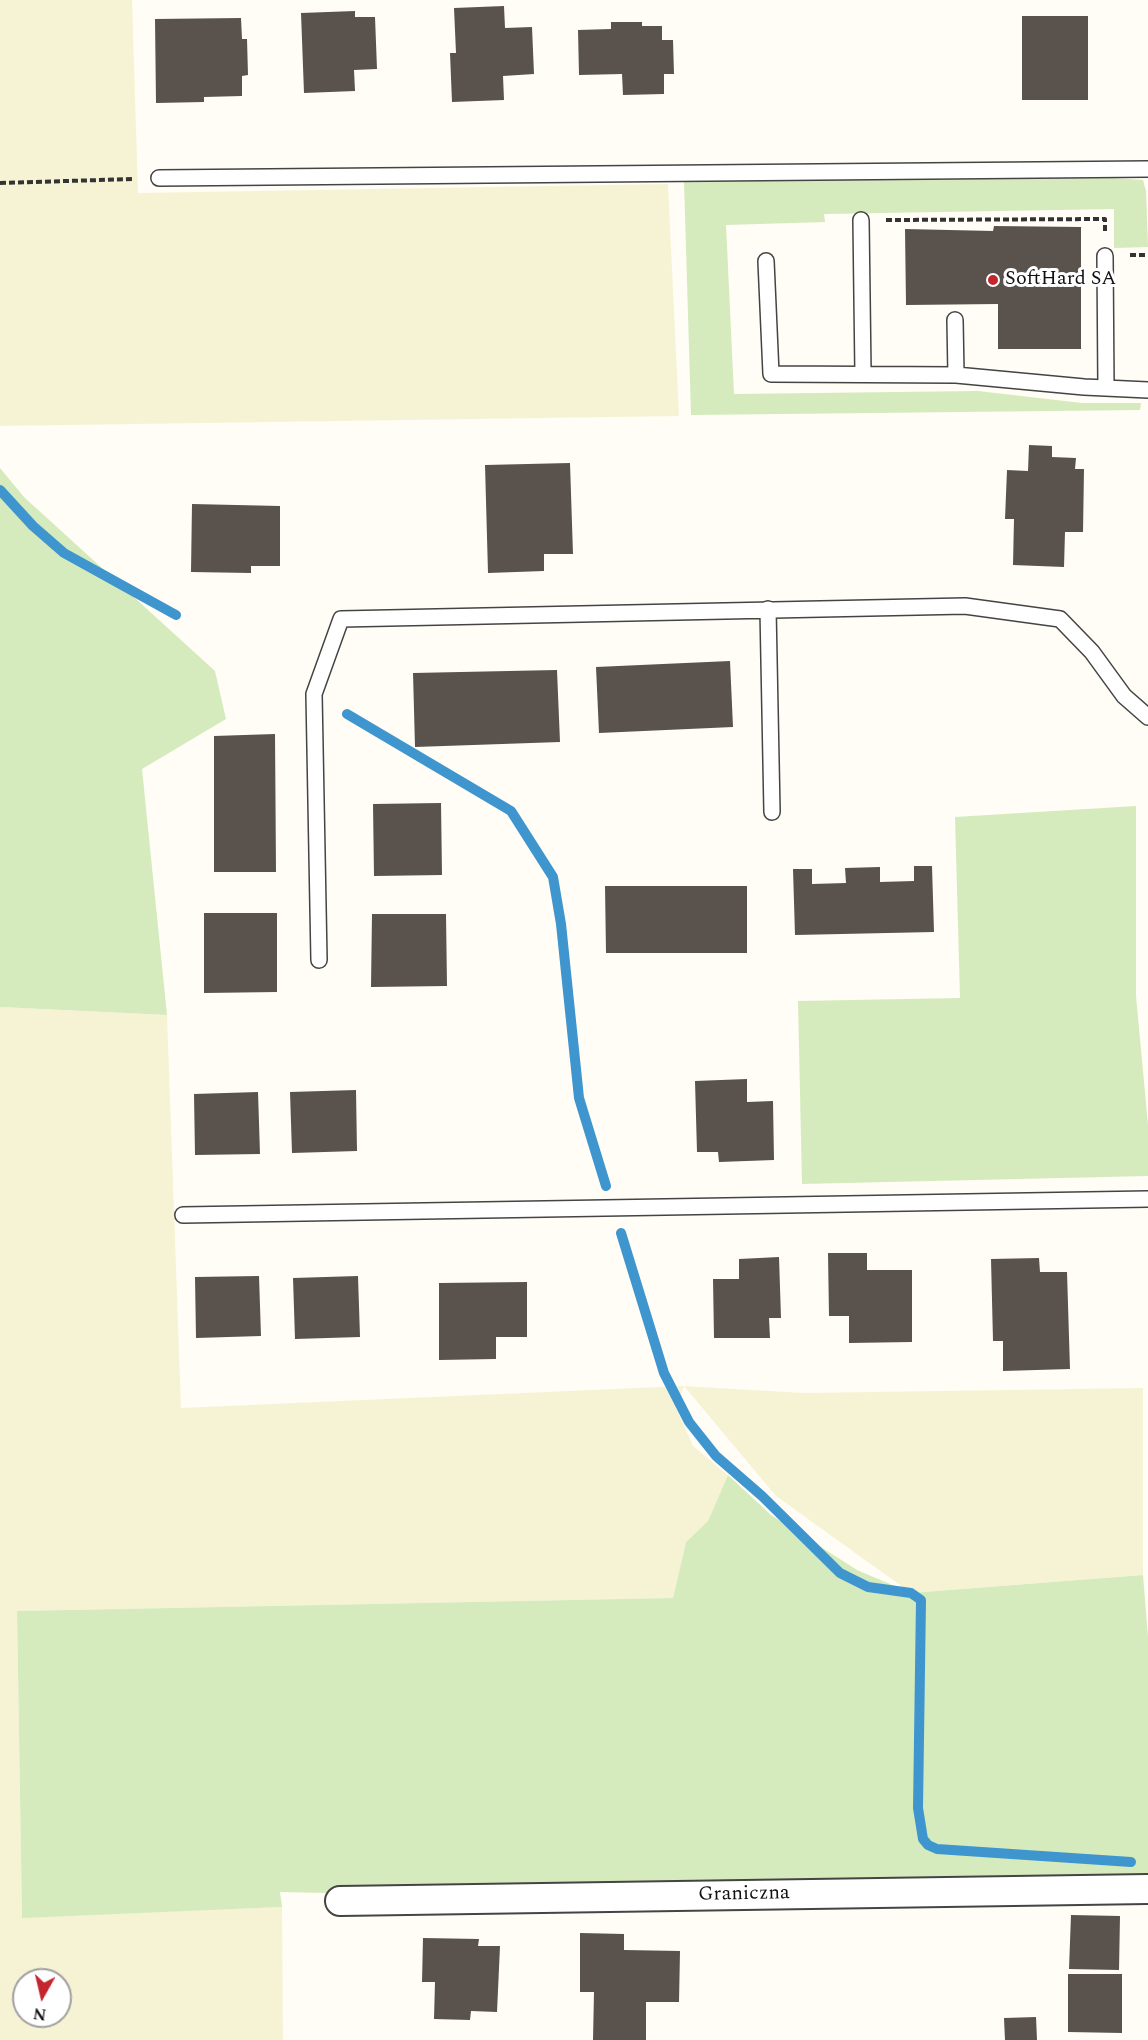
<!DOCTYPE html>
<html>
<head>
<meta charset="utf-8">
<style>
	body { margin:0 }
	#map { position:relative; width:1148px; height:2040px; overflow:hidden; background:#fffdf5; font-family:Spectral,serif }
	canvas { display:block }
	.north { position:absolute; left:12px; top:1968px; width:60px; height:60px; box-sizing:border-box; background:#fff; border:2px solid #a0a0a0; border-radius:50%; rotate:188deg; font-size:16px; font-weight:700; line-height:24px; text-align:center; color:#111 }
	.north::after { content:''; display:block; margin:auto; width:21px; height:27px; background:#c4262e; clip-path:polygon(50% 0,100% 100%,50% 72%,0 100%) }
</style>
</head>
<body>
<div id="map">
<canvas width="1148" height="2040"></canvas>
<div class="north">N</div>
</div>
<script>
const ctx = document.querySelector('canvas').getContext('2d');
ctx.lineJoin = 'round';
function paint(path, color) { ctx.fillStyle = color; ctx.fill(path, 'evenodd'); }
const shape = rows => new Path2D(rows.map(r => 'M' + r).join(''));
function stroke(path, color, width, dash) { ctx.strokeStyle = color; ctx.lineWidth = width; ctx.lineCap = dash ? 'butt' : 'round'; ctx.setLineDash(dash || []); ctx.stroke(path); }
function label(font, color, halo, rows, align = 'center') {
  ctx.font = font + ' Spectral,serif'; ctx.lineWidth = 6; ctx.setLineDash([]); ctx.textBaseline = 'middle'; ctx.strokeStyle = halo; ctx.fillStyle = color; for (const [text, x, y, turn = 0] of rows) {
    ctx.save(); ctx.translate(x, y); ctx.rotate((+turn || 0) * Math.PI / 180); ctx.textAlign = isNaN(turn) ? turn : align; if (halo) ctx.strokeText(text, 0, 0); ctx.fillText(text, 0, 0); ctx.restore();
  }
}
const farmland = shape([
	[0,0,132,0,138,193,668,184,679,416,0,426],
	[0,1007,167,1015,181,1408,683,1386,804,1393,1143,1388,1143,1575,911,1593,776,1496,684,1386,676,1408,693,1446,728,1475,708,1521,686,1542,673,1598,17,1611,22,1917,282,1907,283,2040,0,2040],
	[24,1980,60,1980,60,2016,24,2016]
]);
const green = shape([
	[1113,178,1143,180,1146,191,1148,247,1114,248,1114,209,824,214,825,222,726,225,734,394,978,391,1082,403,1141,403,1140,410,691,415,684,181],
	[0,468,24,497,215,671,226,719,142,769,167,1015,0,1007],
	[1136,806,1136,996,1148,1125,1148,1176,802,1184,798,1001,960,998,955,817],
	[728,1475,771,1515,857,1570,911,1593,1143,1575,1148,1637,1148,1878,376,1894,280,1892,282,1907,22,1918,17,1611,673,1598,686,1542,708,1521]
]);
const stream = shape([
	[0,490,33,526,64,553,176,615],
	[347,714,511,811,553,877,561,924,579,1098,606,1186],
	[621,1233,664,1373,689,1422,716,1456,762,1496,840,1573,868,1587,911,1593,921,1600,918,1808,923,1839,928,1845,937,1849,1131,1862]
]);
const building = shape([
	[504,6,505,28,532,27,534,74,503,76,504,100,452,102,450,53,456,53,454,8],
	[355,11,355,17,375,17,377,69,354,70,355,91,304,93,301,13],
	[1022,16,1088,16,1088,100,1022,100],
	[241,18,242,39,247,39,248,75,242,76,242,96,204,97,204,102,156,103,155,19],
	[611,22,642,22,642,26,662,26,662,40,673,40,674,74,664,74,664,94,623,95,622,74,579,75,578,30,611,29],
	[994,226,1081,227,1081,349,998,349,998,304,906,305,905,229,993,231],
	[1029,445,1052,446,1052,457,1076,458,1075,469,1084,469,1083,532,1065,532,1064,567,1013,565,1014,519,1005,519,1007,470,1028,471],
	[570,463,573,554,544,554,544,571,488,573,485,465],
	[192,504,280,506,280,566,251,566,251,573,191,572],
	[730,661,733,727,599,733,596,667],
	[557,670,560,742,415,747,413,673],
	[275,734,276,872,214,872,214,736],
	[441,803,442,875,374,876,373,804],
	[914,866,932,866,934,932,795,935,793,869,812,869,812,884,846,883,845,868,880,867,880,882,914,881],
	[605,886,747,886,747,953,606,953],
	[204,913,277,913,277,992,204,993],
	[372,914,446,914,447,986,371,987],
	[747,1079,747,1102,773,1101,774,1160,719,1162,718,1152,697,1152,695,1081],
	[356,1090,357,1151,292,1153,290,1092],
	[258,1092,260,1154,195,1155,194,1094],
	[828,1253,867,1253,867,1270,912,1270,912,1342,849,1343,849,1316,829,1316],
	[779,1257,781,1318,769,1318,770,1338,714,1338,713,1279,739,1279,739,1259],
	[1039,1258,1040,1272,1067,1272,1070,1369,1003,1371,1003,1341,993,1341,991,1259],
	[259,1276,261,1336,196,1338,195,1277],
	[358,1276,360,1337,295,1339,293,1278],
	[527,1282,527,1337,496,1337,496,1359,439,1360,439,1283],
	[1071,1915,1120,1916,1119,1970,1069,1969],
	[580,1933,624,1934,624,1950,680,1951,679,2002,646,2002,646,2040,593,2040,594,1992,580,1992],
	[423,1938,479,1939,478,1946,500,1946,497,2012,471,2011,470,2020,434,2019,435,1982,422,1982],
	[1068,1974,1122,1974,1122,2033,1068,2032],
	[1036,2017,1037,2040,1005,2040,1004,2018]
]);
const path = shape([
	[0,183,134,179],
	[886,220,1105,219,1105,233],
	[1130,255,1148,255]
]);
const service = shape([
	[159,178,1148,169],
	[861,220,863,374],
	[1105,256,1106,388],
	[766,261,771,374,956,375,1084,387,1148,390],
	[955,320,956,375],
	[768,609,772,812],
	[319,960,314,694,341,619,965,606,1060,619,1092,652,1124,696,1148,717],
	[183,1215,1148,1199]
]);
const minor = shape([
	[340,1901,1148,1889]
]);
const markers = [
	[993,280,6,"#c4262e"]
];
const poiNames = [
	["SoftHard SA",1005,280]
];
const streetNames = [
	["Graniczna",744,1895,-1]
];
paint(farmland, '#f6f3d4');
paint(green, '#d5ebbd');
stroke(stream, '#3f96cf', 10);
paint(building, '#5a524d');
stroke(service, '#444', 18);
stroke(minor, '#444', 32);
stroke(path, '#333', 4, [6, 3]);
stroke(service, '#fff', 15);
stroke(minor, '#fff', 28);
for (const [x, y, r, color] of markers) { const dot = new Path2D(); dot.arc(x, y, r, 0, 2 * Math.PI); ctx.fillStyle = color; ctx.fill(dot); stroke(dot, '#fff', 2); }
label('20px', '#111', '#fff', poiNames, 'left');
label('20px', '#111', '#fff', streetNames);
</script>
</body>
</html>
